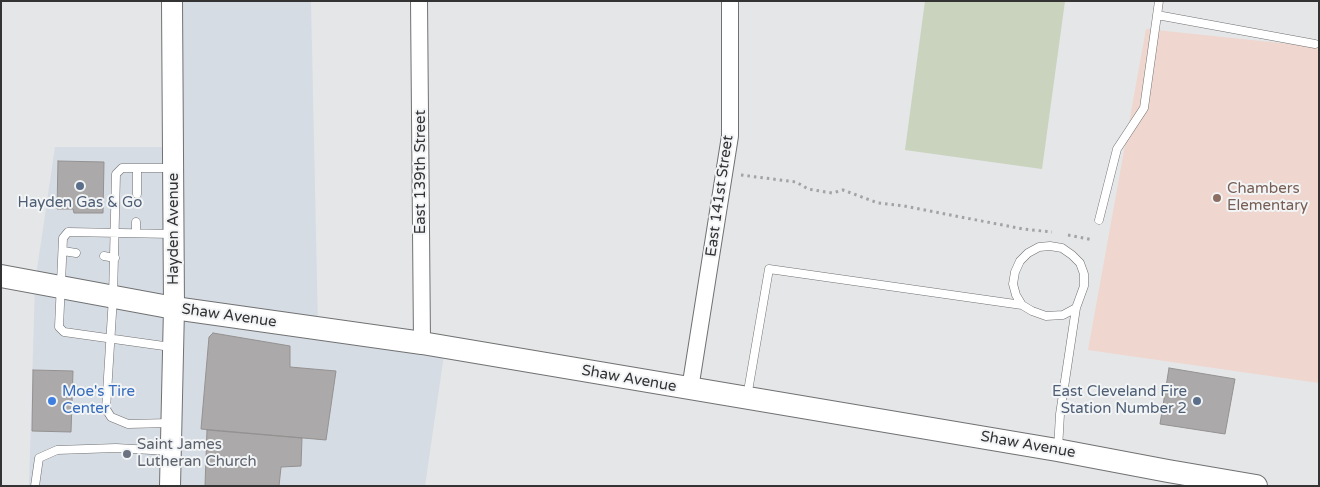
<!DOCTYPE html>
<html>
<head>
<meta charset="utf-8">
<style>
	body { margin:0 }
	#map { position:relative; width:1320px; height:487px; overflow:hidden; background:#e5e6e8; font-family:"Varela Round",sans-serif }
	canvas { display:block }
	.frame { position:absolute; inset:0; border:2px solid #333334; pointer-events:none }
</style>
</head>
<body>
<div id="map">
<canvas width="1320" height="487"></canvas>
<div class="frame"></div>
</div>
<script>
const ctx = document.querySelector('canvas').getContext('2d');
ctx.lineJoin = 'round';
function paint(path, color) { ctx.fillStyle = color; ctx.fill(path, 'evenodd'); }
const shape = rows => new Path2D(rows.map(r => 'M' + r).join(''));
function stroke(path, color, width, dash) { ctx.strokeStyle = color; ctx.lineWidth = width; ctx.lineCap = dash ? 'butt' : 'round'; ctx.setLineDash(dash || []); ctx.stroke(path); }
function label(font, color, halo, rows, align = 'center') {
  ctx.font = font + ' "Varela Round",sans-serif'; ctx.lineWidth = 4; ctx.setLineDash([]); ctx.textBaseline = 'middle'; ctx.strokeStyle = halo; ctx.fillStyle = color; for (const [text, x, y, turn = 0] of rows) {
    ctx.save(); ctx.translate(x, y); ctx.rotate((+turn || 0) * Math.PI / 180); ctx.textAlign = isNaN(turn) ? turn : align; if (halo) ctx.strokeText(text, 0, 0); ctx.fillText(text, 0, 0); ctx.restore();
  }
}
const built = shape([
	[172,1,311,1,318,329,445,348,425,486,29,486,35,283,55,147,173,147]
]);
const education = shape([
	[1146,29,1319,47,1319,383,1088,350]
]);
const green = shape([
	[925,1,1065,1,1042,169,905,150]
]);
const building = shape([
	[58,161,104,162,103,213,74,213,73,209,57,209,58,161],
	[213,333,290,346,290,367,336,371,326,440,201,429,209,337,213,333],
	[1169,368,1235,379,1225,434,1160,424,1169,368],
	[33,370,73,371,71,432,32,431,33,370],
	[207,430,302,438,301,466,281,467,279,486,205,486,207,430]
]);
const path = shape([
	[741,175,796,182,808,189,832,193,843,190,878,203,904,206,1023,229,1052,232],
	[1068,235,1093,240]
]);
const service = shape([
	[1157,15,1315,44],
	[137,194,137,168],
	[1099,220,1117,149,1144,108,1159,1],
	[136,233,136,222],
	[63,251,76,253],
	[104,256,115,258],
	[171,347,64,332,59,327,63,238,68,232,172,234],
	[747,397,769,269,1022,305],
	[170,423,128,424,111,417,106,409,113,297,116,174,122,168,172,168],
	[1058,449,1060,414,1076,308,1084,286,1084,274,1080,263,1072,255,1062,248,1050,246,1039,247,1028,253,1020,261,1015,272,1013,284,1016,295,1022,305,1032,311,1046,316,1063,315,1076,308],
	[35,486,39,458,57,450,116,448,169,451]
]);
const minor = shape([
	[419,1,422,343],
	[690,389,730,136,730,1]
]);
const tertiary = shape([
	[170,486,174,308,172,1]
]);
const secondary = shape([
	[1,276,174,308,422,343,1057,450,1168,471,1256,486]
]);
const markers = [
	[80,186,5,"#5c6f8a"],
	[1217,198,5,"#8d6e63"],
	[52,401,5,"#3f7fe0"],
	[1197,401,5,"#5c6f8a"],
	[127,454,5,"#6b7280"]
];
const streetNames = [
	["East 139th Street",421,172,-90],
	["East 141st Street",720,196,-82],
	["Hayden Avenue",174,229,-90],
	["Shaw Avenue",229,316,8],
	["Shaw Avenue",629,379,10],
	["Shaw Avenue",1028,445,10]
];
const educationNames = [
	["Chambers",1227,189],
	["Elementary",1227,206]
];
const serviceNames = [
	["Hayden Gas & Go",80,203],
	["East Cleveland Fire",1187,392,"right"],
	["Station Number 2",1187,409,"right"]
];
const shopNames = [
	["Moe's Tire",62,392],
	["Center",62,409]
];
const worshipNames = [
	["Saint James",137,445],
	["Lutheran Church",137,462]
];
paint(built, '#d6dce4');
paint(education, '#efd6ce');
paint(green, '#c9d3bd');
paint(building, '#aba9a9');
stroke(building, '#949291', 1);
stroke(service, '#707172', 9);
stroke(minor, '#707172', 18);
stroke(tertiary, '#707172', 22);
stroke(secondary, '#707172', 24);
stroke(path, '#a3a3a5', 3, [2.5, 4]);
stroke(service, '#fff', 8);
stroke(minor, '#fff', 16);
stroke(tertiary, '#fff', 20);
stroke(secondary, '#fff', 22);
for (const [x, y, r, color] of markers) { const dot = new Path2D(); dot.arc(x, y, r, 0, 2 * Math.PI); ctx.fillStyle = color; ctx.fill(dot); stroke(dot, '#f2f4f5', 2); }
label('15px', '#333334', '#f2f4f5', streetNames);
label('15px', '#785e54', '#f2f4f5', educationNames, 'left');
label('15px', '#4e5e75', '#f2f4f5', serviceNames);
label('15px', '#366cbe', '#f2f4f5', shopNames, 'left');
label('15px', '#5b616d', '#f2f4f5', worshipNames, 'left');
</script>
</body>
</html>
